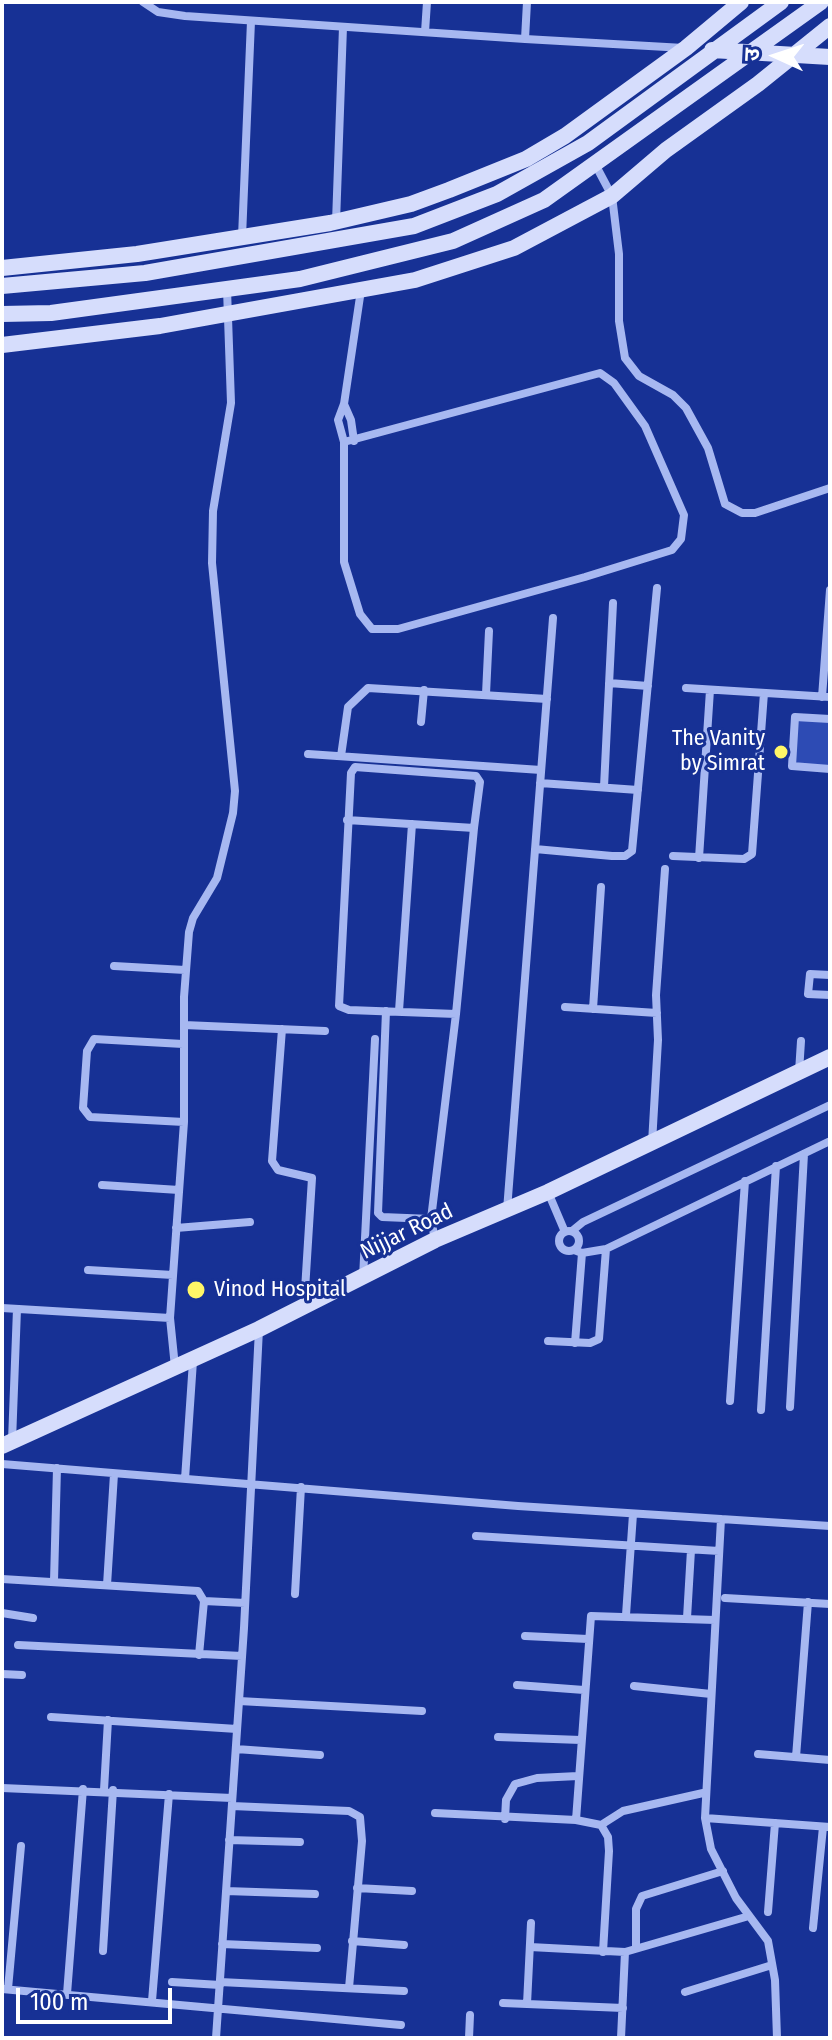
<!DOCTYPE html>
<html>
<head>
<meta charset="utf-8">
<style>
	body { margin:0 }
	#map { position:relative; width:832px; height:2040px; overflow:hidden; background:#173195; font-family:"Fira Sans Condensed","Noto Sans Devanagari",sans-serif }
	canvas { display:block }
	.frame { position:absolute; inset:0; border:4px solid #fff; pointer-events:none }
	.north { position:absolute; left:736px; top:16px; width:80px; height:80px; -webkit-text-stroke:6px #173195; paint-order:stroke; rotate:273deg; font-size:22px; font-weight:700; line-height:32px; text-align:center; color:#fff }
	.north::after { content:''; display:block; margin:auto; width:28px; height:36px; background:#fff; clip-path:polygon(50% 0,100% 100%,50% 72%,0 100%) }
	.scale { position:absolute; left:16px; top:1988px; width:156px; height:36px; box-sizing:border-box; border:4px solid #fff; border-top:0; padding-left:10px; font-size:24px; line-height:28px; white-space:nowrap; color:#fff; -webkit-text-stroke:6px #173195; paint-order:stroke }
</style>
</head>
<body>
<div id="map">
<canvas width="832" height="2040"></canvas>
<div class="frame"></div>
<div class="north">उ</div>
<div class="scale">100 m</div>
</div>
<script>
const ctx = document.querySelector('canvas').getContext('2d');
ctx.lineJoin = 'round';
function paint(path, color) { ctx.fillStyle = color; ctx.fill(path, 'evenodd'); }
const shape = rows => new Path2D(rows.map(r => 'M' + r).join(''));
function stroke(path, color, width, dash) { ctx.strokeStyle = color; ctx.lineWidth = width; ctx.lineCap = dash ? 'butt' : 'round'; ctx.setLineDash(dash || []); ctx.stroke(path); }
function label(font, color, halo, rows, align = 'center') {
  ctx.font = font + ' "Fira Sans Condensed",sans-serif'; ctx.lineWidth = 6; ctx.setLineDash([]); ctx.textBaseline = 'middle'; ctx.strokeStyle = halo; ctx.fillStyle = color; for (const [text, x, y, turn = 0] of rows) {
    ctx.save(); ctx.translate(x, y); ctx.rotate((+turn || 0) * Math.PI / 180); ctx.textAlign = isNaN(turn) ? turn : align; if (halo) ctx.strokeText(text, 0, 0); ctx.fillText(text, 0, 0); ctx.restore();
  }
}
const green = shape([
	[795,717,830,719,829,769,792,766]
]);
const street = shape([
	[143,2,158,12,185,16,525,39,527,2],
	[425,32,427,2],
	[525,39,684,48],
	[595,164,612,196,619,254,619,321,625,358,639,376,673,395,686,408,708,448,725,504,742,513,755,513,830,488],
	[336,222,343,27],
	[242,237,251,21],
	[344,404,351,420,354,441],
	[344,442,600,373,614,383,645,426,684,515,681,539,672,550,585,577,398,629,372,629,360,614,344,562,344,442,338,420,344,404,361,290],
	[609,683,648,686],
	[686,688,830,697],
	[486,694,489,631],
	[822,697,830,590],
	[830,719,795,717,792,766,830,769],
	[421,722,424,690],
	[308,754,541,770],
	[341,756,348,707,368,688,547,699],
	[540,783,638,790],
	[604,787,613,603],
	[347,820,474,828,456,1014,431,1219,435,1240],
	[535,849,612,856,625,856,632,851,657,588],
	[673,856,744,859,752,854,764,693],
	[699,858,710,690],
	[114,966,185,970],
	[830,975,810,974,808,994,830,995],
	[565,1007,657,1013],
	[593,1009,601,887],
	[386,1011,378,1213,382,1217,431,1219],
	[399,1011,412,824],
	[456,1014,349,1010,339,1006,351,773,355,767,476,776,480,782,474,828],
	[184,1025,325,1031],
	[282,1029,272,1161,278,1170,312,1178,304,1306],
	[183,1044,94,1039,87,1051,83,1108,90,1117,184,1122],
	[799,1072,801,1041],
	[652,1143,658,1040,656,995,665,869],
	[102,1185,179,1190],
	[548,1192,565,1232],
	[507,1210,553,618],
	[176,1228,250,1222],
	'559 1241a10 10 0 1 1 20 0a10 10 0 1 1-20 0Z',
	[572,1231,583,1222,830,1105],
	[574,1250,582,1253,606,1249,828,1142],
	[88,1270,173,1275],
	[363,1278,375,1039],
	[2,1308,170,1318],
	[548,1341,590,1343,599,1339,606,1249],
	[575,1343,582,1253],
	[175,1367,170,1318,184,1122,184,997,189,932,193,918,217,878,233,813,235,791,212,563,213,511,231,403,227,289],
	[730,1401,745,1181],
	[790,1407,804,1154],
	[761,1410,776,1166],
	[12,1441,17,1309],
	[2,1464,518,1506,830,1526],
	[185,1479,193,1361],
	[721,1519,705,1818,711,1849,736,1898,768,1941,775,1980,777,2038],
	[476,1536,719,1551],
	[2,1579,198,1591,204,1601,199,1655],
	[54,1581,57,1468],
	[107,1585,114,1474],
	[295,1594,301,1487],
	[725,1598,830,1604],
	[204,1601,245,1603],
	[2,1613,33,1618],
	[626,1615,633,1514],
	[687,1618,691,1550],
	[525,1636,588,1639],
	[18,1645,242,1656],
	[2,1674,22,1675],
	[517,1685,584,1690],
	[634,1686,711,1694],
	[239,1701,422,1711],
	[51,1717,237,1729],
	[498,1737,581,1740],
	[236,1749,320,1755],
	[758,1754,830,1760],
	[796,1757,808,1602],
	[2,1788,232,1798],
	[104,1790,108,1720],
	[232,1806,349,1811,360,1817,362,1841,349,1988],
	[435,1813,576,1820,601,1825,608,1837,609,1851,603,1952],
	[705,1818,830,1827],
	[505,1819,506,1800,515,1784,537,1778,578,1776],
	[576,1820,591,1616,715,1620],
	[601,1825,623,1811,703,1793],
	[229,1840,300,1842],
	[357,1888,412,1891],
	[226,1891,315,1894],
	[768,1912,775,1823],
	[813,1928,823,1827],
	[352,1941,404,1945],
	[222,1944,317,1948],
	[530,1947,625,1952,749,1916],
	[636,1948,636,1909,642,1896,723,1871],
	[103,1951,113,1790],
	[172,1982,220,1985],
	[220,1982,404,1991],
	[2,1989,401,2025],
	[8,1989,21,1846],
	[685,1992,772,1965],
	[67,1994,83,1789],
	[152,2001,169,1794],
	[503,2003,623,2008],
	[527,2004,531,1923],
	[216,2038,244,1628,259,1329],
	[469,2038,470,2015],
	[621,2038,625,1952]
]);
const secondary = shape([
	[712,50,830,57],
	[2,268,137,254,330,223,411,204,449,190,526,159,565,136,686,48,741,2],
	[2,286,145,273,414,226,497,194,588,143,781,2],
	[2,314,51,313,300,279,453,241,544,200,821,2],
	[2,345,160,326,415,280,514,248,612,196,666,150,758,84,830,26],
	[2,1446,259,1329,435,1240,548,1192,830,1057]
]);
const markers = [
	[781,752,8,"#fff667"],
	[196,1290,10,"#fff667"]
];
const poiNames = [
	["The Vanity",765,739],
	["by Simrat",765,764],
	["Vinod Hospital",214,1290,"left"]
];
const streetNames = [
	["Nijjar Road",407,1232,-26]
];
paint(green, '#2d4bb4');
stroke(street, '#a7b8f1', 8);
stroke(secondary, '#d6ddfc', 16);
for (const [x, y, r, color] of markers) { const dot = new Path2D(); dot.arc(x, y, r, 0, 2 * Math.PI); ctx.fillStyle = color; ctx.fill(dot); stroke(dot, '#173195', 3); }
label('22px', '#fff', '#173195', poiNames, 'right');
label('22px', '#fff', '#173195', streetNames);
</script>
</body>
</html>
